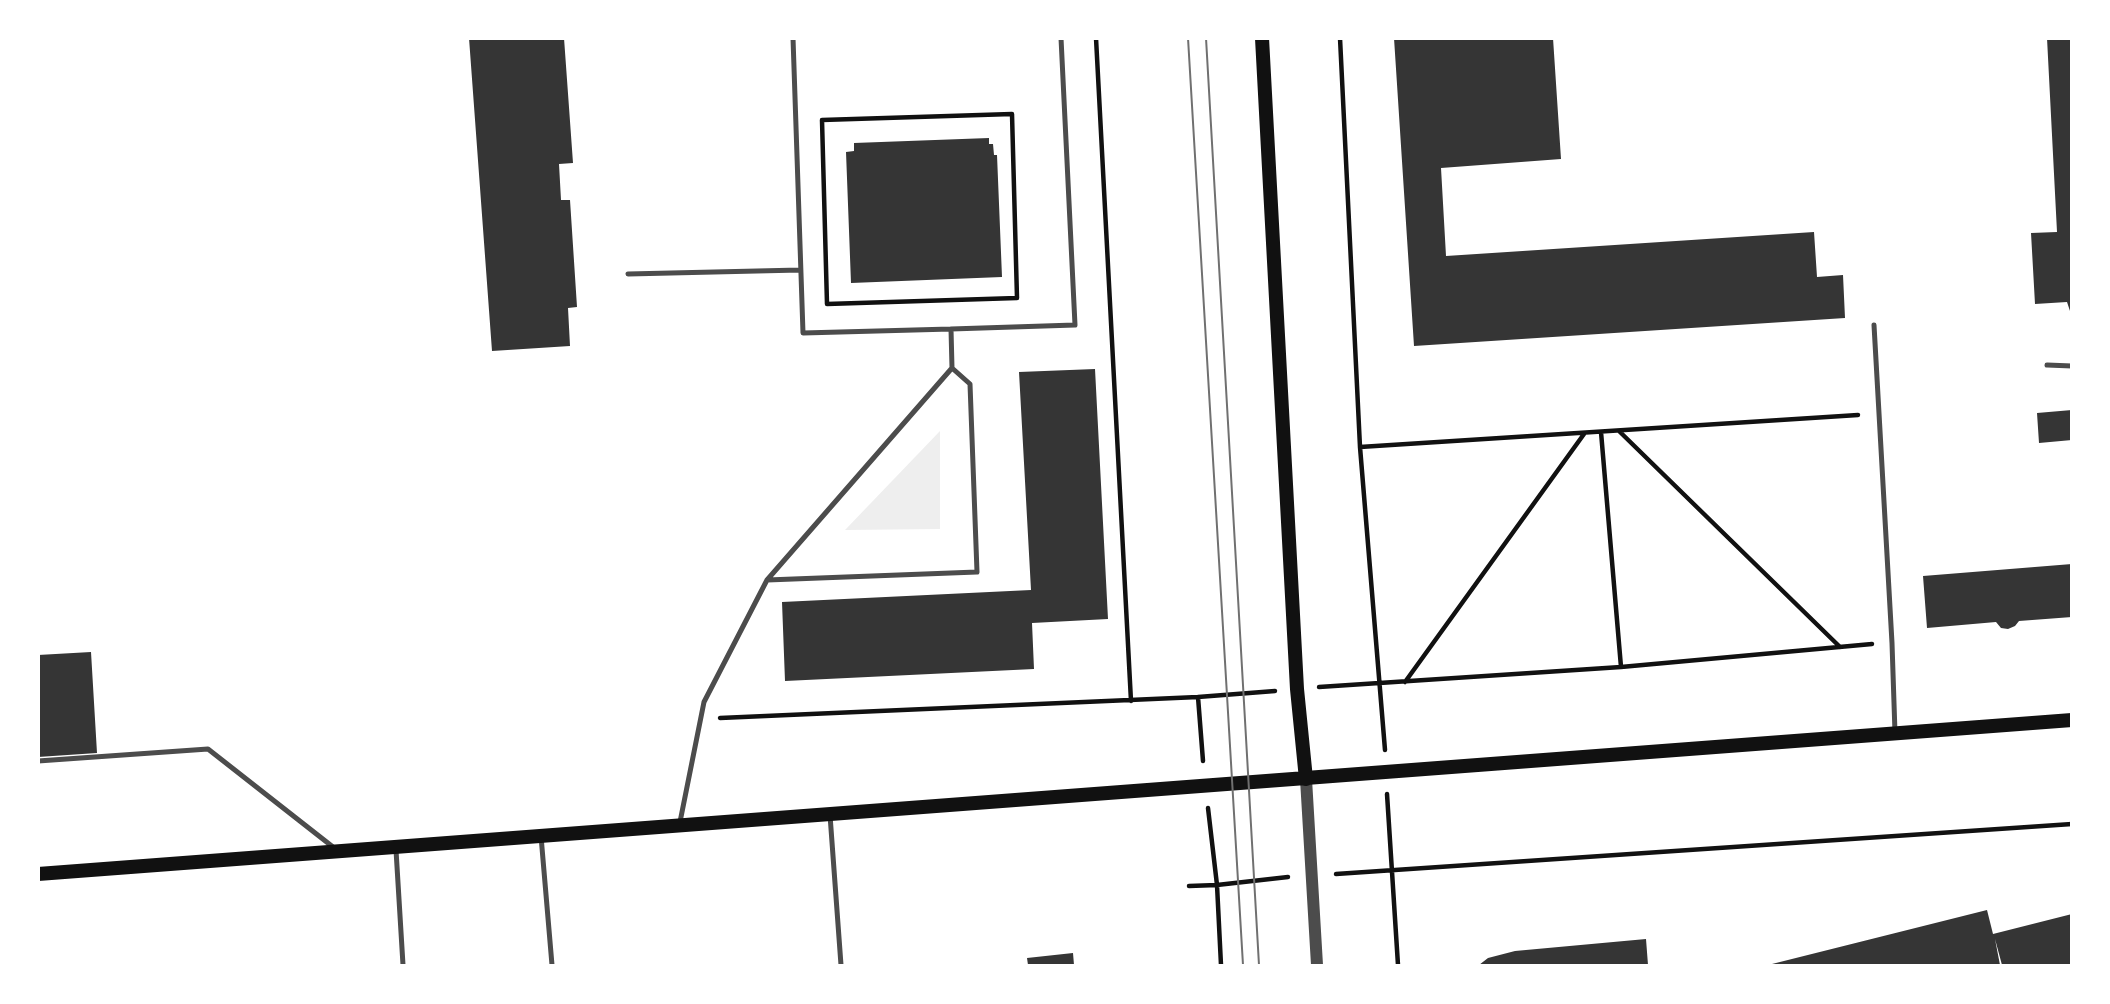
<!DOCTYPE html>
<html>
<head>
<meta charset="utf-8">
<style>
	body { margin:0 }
	#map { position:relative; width:2110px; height:1004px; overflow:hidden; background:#fff; font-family:Helvetica,sans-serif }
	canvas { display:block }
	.frame { position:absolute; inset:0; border:40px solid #fff; pointer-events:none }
</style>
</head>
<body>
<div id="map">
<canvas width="2110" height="1004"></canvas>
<div class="frame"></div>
</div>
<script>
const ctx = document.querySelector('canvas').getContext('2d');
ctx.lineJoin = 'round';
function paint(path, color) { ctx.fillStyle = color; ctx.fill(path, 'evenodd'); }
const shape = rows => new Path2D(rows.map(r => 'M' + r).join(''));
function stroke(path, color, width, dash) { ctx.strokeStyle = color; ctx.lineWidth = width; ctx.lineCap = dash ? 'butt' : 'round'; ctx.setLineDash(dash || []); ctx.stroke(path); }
const green = shape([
	[940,431,940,529,845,530]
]);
const building = shape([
	[469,38,564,38,573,163,559,164,561,200,570,200,577,307,568,308,570,346,492,351],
	[1394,38,1553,38,1561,159,1441,168,1446,256,1814,232,1817,277,1843,275,1845,318,1414,346],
	[2047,38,2072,38,2071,314,2067,302,2035,304,2031,233,2057,232],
	[989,138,989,144,993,144,994,155,997,155,1002,277,851,283,846,152,854,151,854,143],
	[1095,369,1108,619,1032,623,1034,669,785,681,782,602,1031,590,1019,372],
	[2072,410,2072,440,2039,443,2037,413],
	[2072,564,2072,617,2019,621,2015,626,2008,629,2001,628,1996,622,1927,628,1923,576],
	[91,652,97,753,38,757,38,655],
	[1987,910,1993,934,2072,914,2072,965,2002,965,1995,939,2000,965,1768,965],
	[1646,939,1648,965,1479,965,1488,958,1515,951],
	[1073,953,1074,965,1028,965,1027,958]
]);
const path = shape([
	[1096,38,1131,701],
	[1340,38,1360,447,1385,750],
	[1012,114,1017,298,827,304,822,120,1012,114],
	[1619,431,1840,647],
	[1601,432,1621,667],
	[1360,447,1858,415],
	[1405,682,1584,434],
	[1319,687,1621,667,1872,644],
	[720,718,1198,697],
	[1203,761,1198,697,1275,691],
	[1387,794,1398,965],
	[1208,808,1217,885,1288,877],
	[1336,874,2072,824],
	[1189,886,1217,885,1221,965]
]);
const service = shape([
	[628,274,800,270],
	[1874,325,1892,643,1895,733],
	[951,329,1075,325,1061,38],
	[2047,365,2072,366],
	[767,580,977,572,970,384,952,368],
	[38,761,208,749,333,847],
	[830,815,841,965],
	[680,822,704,702,767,580,952,368,951,329,803,333,793,38],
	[541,836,552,965],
	[396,850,403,965]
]);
const tertiary = shape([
	[1306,779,1317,965]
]);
const secondary = shape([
	[1262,38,1297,689,1306,779],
	[38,874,2072,720]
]);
const tram = shape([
	[1188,38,1243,965],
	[1206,38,1259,965]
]);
paint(green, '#eee');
paint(building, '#353535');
stroke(path, '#111', 4.5);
stroke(service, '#4c4c4c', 5);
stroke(tertiary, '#4c4c4c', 12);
stroke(secondary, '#111', 14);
stroke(tram, '#707070', 2);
</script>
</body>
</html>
